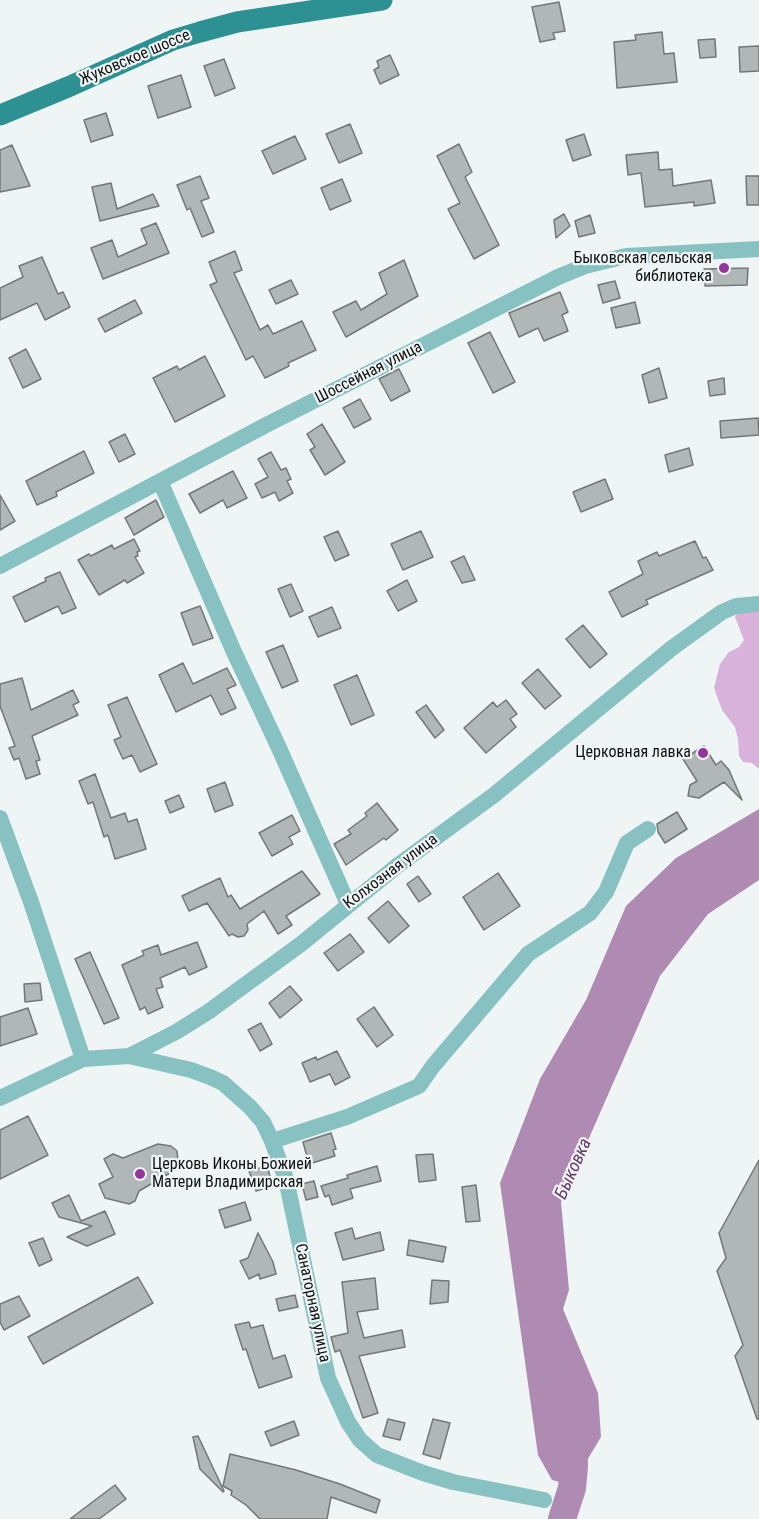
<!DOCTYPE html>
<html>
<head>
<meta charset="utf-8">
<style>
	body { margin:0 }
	canvas { display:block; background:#eff4f4 }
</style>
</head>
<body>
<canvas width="759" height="1519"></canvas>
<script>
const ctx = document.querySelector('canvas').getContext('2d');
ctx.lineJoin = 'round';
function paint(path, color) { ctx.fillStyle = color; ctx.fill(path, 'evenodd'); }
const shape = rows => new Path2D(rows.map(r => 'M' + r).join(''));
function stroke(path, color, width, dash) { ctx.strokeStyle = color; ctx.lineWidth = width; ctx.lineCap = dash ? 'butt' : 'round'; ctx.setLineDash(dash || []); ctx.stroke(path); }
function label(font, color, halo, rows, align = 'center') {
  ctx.font = font + ' "Roboto Condensed",sans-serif'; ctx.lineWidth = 4.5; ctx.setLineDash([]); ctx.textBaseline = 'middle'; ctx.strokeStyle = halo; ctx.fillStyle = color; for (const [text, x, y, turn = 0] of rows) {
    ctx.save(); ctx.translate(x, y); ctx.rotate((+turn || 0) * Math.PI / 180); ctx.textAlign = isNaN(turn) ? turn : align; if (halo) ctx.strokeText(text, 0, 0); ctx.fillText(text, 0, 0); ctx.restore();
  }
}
const forest = shape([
	[759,599,759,769,752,763,743,762,739,756,738,739,735,727,722,710,714,688,720,664,729,652,739,647,744,640,735,617,743,604]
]);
const water = shape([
	[759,809,759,880,708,914,660,976,561,1202,569,1290,563,1309,598,1393,601,1437,586,1462,563,1483,552,1480,538,1455,500,1183,540,1079,586,1000,626,906,676,858]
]);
const river = shape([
	[562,1519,572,1488,574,1466,573,1436]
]);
const building = shape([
	[559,2,565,31,553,33,555,39,540,42,532,7,559,2],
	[662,32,664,54,674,53,677,82,617,88,614,42,636,40,635,35,662,32],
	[715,39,716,57,700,58,698,40,715,39],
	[759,46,759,71,740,72,739,47,759,46],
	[390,55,399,75,380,84,374,70,379,67,377,61,390,55],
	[224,59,235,88,215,96,204,66,224,59],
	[181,75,191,107,158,118,148,86,181,75],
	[106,113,113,135,91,142,84,120,106,113],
	[350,124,362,153,339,163,326,134,350,124],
	[584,134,591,155,573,161,566,140,584,134],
	[295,136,306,159,273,174,262,151,295,136],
	[459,144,472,172,465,177,499,245,474,259,448,209,460,203,437,156,459,144],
	[12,145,30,186,0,192,0,150,12,145],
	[658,152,659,170,672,169,673,186,711,180,715,203,694,206,694,202,645,207,641,173,628,175,626,155,658,152],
	[200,176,209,198,201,201,214,232,202,237,190,208,187,210,177,185,200,176],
	[746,176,759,176,759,205,747,205,746,176],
	[342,179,351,201,330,210,321,188,342,179],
	[111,183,117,209,153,194,159,206,100,221,92,187,111,183],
	[564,214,570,226,556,238,554,220,564,214],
	[590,215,595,233,579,237,575,221,590,215],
	[156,223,169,253,103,279,91,248,112,240,118,257,147,244,141,229,156,223],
	[235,251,242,270,234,273,260,330,268,325,273,334,302,321,316,350,288,363,289,366,265,378,253,356,246,360,210,285,217,282,209,262,235,251],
	[42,257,58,294,63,292,70,307,45,320,37,303,0,320,0,288,23,277,19,266,42,257],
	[404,260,418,296,346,337,333,312,356,301,361,310,387,294,379,273,404,260],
	[748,268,747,285,705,286,704,269,748,268],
	[291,280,298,294,276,304,269,290,291,280],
	[615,281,620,298,603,303,598,285,615,281],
	[560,292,568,312,562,315,568,331,544,341,538,328,519,337,509,313,560,292],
	[135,300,142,313,105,332,98,319,135,300],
	[635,302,640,323,616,328,611,308,635,302],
	[490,332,515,382,493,393,468,343,490,332],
	[26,349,41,379,23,388,9,358,26,349],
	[205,356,225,396,175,422,153,378,177,366,179,370,205,356],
	[659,368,667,398,649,403,642,375,659,368],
	[399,369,410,391,391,401,379,379,399,369],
	[724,378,725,394,710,396,708,381,724,378],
	[360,399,371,419,354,428,343,408,360,399],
	[758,418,759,435,721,438,720,421,758,418],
	[322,424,345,462,325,475,310,450,315,447,307,434,322,424],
	[125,434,135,454,119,462,109,442,125,434],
	[689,448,693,465,669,472,665,455,689,448],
	[84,451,94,473,56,492,57,496,37,505,26,481,84,451],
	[271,452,281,470,286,468,291,479,287,481,293,493,279,501,275,492,262,498,255,484,268,477,258,459,271,452],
	[233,471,247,498,227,508,223,500,200,513,189,494,233,471],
	[605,479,613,499,581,512,573,492,605,479],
	[0,495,15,521,0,530,0,495],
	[156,500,164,517,134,535,125,518,156,500],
	[338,531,349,555,335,561,324,537,338,531],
	[421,531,433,557,403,570,391,544,421,531],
	[134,539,140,551,137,552,138,556,135,557,144,573,127,583,125,580,99,595,78,560,89,554,91,556,112,545,114,549,134,539],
	[695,541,703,558,706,557,713,570,646,600,648,604,622,617,609,592,643,574,638,561,657,552,659,556,695,541],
	[464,556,475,580,462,583,451,562,464,556],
	[60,572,76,608,62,614,58,606,25,622,13,597,46,581,45,578,60,572],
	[407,580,417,601,398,611,387,591,407,580],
	[291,584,303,611,290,617,278,589,291,584],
	[200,606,213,638,193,645,181,613,200,606],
	[332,607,341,628,318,637,309,617,332,607],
	[583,625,607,654,590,668,566,639,583,625],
	[283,645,298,681,282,688,266,652,283,645],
	[183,663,193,684,227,668,236,685,227,689,236,708,221,715,211,695,176,712,159,675,183,663],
	[538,669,561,696,545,709,522,683,538,669],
	[357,675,374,715,351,725,334,685,357,675],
	[22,678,31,710,73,690,79,702,73,705,78,715,32,736,40,760,36,761,40,774,26,779,19,758,14,760,9,748,15,746,0,706,0,684,22,678],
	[127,697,157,764,140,772,132,755,123,759,114,740,121,737,108,705,127,697],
	[506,700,517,714,510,719,516,727,486,753,464,728,493,702,497,707,506,700],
	[426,705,444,730,435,738,416,712,426,705],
	[704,746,716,765,721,761,729,770,742,800,724,782,699,798,688,796,690,785,697,781,683,759,704,746],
	[95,774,111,818,125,813,128,822,137,819,146,849,115,859,108,835,104,837,93,802,88,804,79,781,95,774],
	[225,782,233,805,215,812,207,789,225,782],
	[179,795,184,807,170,813,165,801,179,795],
	[377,803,398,830,386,840,384,838,346,865,334,844,351,834,348,830,367,816,365,813,377,803],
	[677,812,687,829,665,843,658,832,657,824,677,812],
	[292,815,300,831,289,837,293,844,272,856,259,833,292,815],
	[302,871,320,894,286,916,292,925,278,934,264,911,247,924,248,930,244,936,238,937,232,934,229,936,207,903,189,911,182,896,220,878,228,897,231,895,240,909,302,871],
	[498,873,520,906,484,930,463,897,498,873],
	[418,876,431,894,419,902,407,884,418,876],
	[388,901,409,926,389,943,368,918,388,901],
	[350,934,364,952,338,971,324,953,350,934],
	[197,942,207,967,189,975,185,967,160,978,163,987,156,989,163,1007,148,1014,145,1007,140,1010,122,965,144,955,142,951,158,945,161,955,197,942],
	[90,952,119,1018,104,1024,75,959,90,952],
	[40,983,42,1000,25,1002,24,984,40,983],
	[290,986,302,1000,280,1018,269,1003,290,986],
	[374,1007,393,1035,377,1047,357,1019,374,1007],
	[28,1008,37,1034,0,1046,0,1017,28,1008],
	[261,1023,272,1044,260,1051,248,1030,261,1023],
	[337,1051,350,1077,335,1085,330,1074,310,1082,302,1063,316,1057,317,1060,337,1051],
	[28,1116,48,1155,0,1179,0,1130,28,1116],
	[331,1133,336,1149,333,1150,335,1156,309,1164,303,1142,331,1133],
	[158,1144,171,1146,177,1151,178,1161,172,1172,139,1191,135,1201,129,1204,105,1198,99,1184,113,1177,104,1159,113,1154,123,1158,158,1144],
	[433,1154,436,1180,419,1182,416,1155,433,1154],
	[759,1160,759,1419,757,1419,735,1356,743,1345,717,1271,726,1258,719,1233,759,1160],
	[267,1166,273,1186,256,1191,249,1171,267,1166],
	[377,1166,381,1181,350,1189,353,1198,332,1205,329,1195,325,1197,321,1186,348,1178,347,1175,377,1166],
	[314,1181,318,1197,306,1200,302,1184,314,1181],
	[476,1185,480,1221,466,1222,462,1187,476,1185],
	[69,1195,81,1221,105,1211,115,1234,87,1246,67,1237,92,1226,59,1217,52,1203,69,1195],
	[245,1202,251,1220,225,1228,219,1210,245,1202],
	[352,1228,355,1239,380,1232,384,1250,343,1260,335,1233,352,1228],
	[258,1233,273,1262,276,1274,260,1279,259,1274,249,1279,240,1261,248,1258,258,1233],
	[43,1238,52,1260,39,1266,29,1243,43,1238],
	[409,1240,446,1247,443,1262,407,1255,409,1240],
	[138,1277,153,1303,43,1364,28,1337,138,1277],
	[375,1278,378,1309,357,1312,364,1338,402,1330,405,1347,359,1356,378,1413,363,1418,340,1350,335,1352,331,1337,348,1333,342,1282,375,1278],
	[432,1280,449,1281,448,1302,430,1304,432,1280],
	[295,1295,298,1307,279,1311,276,1299,295,1295],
	[19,1296,30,1316,4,1330,0,1322,0,1304,19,1296],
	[249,1322,251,1328,263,1325,273,1359,285,1355,292,1377,259,1388,246,1349,243,1350,235,1325,249,1322],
	[388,1419,405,1423,400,1440,383,1436,388,1419],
	[433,1419,450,1423,440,1459,423,1454,433,1419],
	[294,1421,299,1435,271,1446,265,1432,294,1421],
	[198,1436,224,1491,223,1492,200,1469,193,1437,198,1436],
	[230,1454,296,1470,340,1484,380,1500,376,1513,331,1497,327,1519,260,1519,246,1505,231,1495,232,1491,223,1486,230,1454],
	[115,1485,126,1499,99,1519,70,1519,115,1485]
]);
const minor = shape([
	[160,481,234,652,279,748,348,904],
	[0,566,270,423,558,277,585,266,626,256,759,249],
	[0,818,31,902,83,1059],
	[129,1056,191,1070,210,1077,223,1083,250,1107,263,1122,272,1141,286,1179,328,1378,348,1422,360,1440,377,1455,423,1473,453,1482,544,1500],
	[0,1098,83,1059,129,1056,176,1032,208,1012,301,944,397,866,494,795,672,648,722,612,736,606,759,604],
	[272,1141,347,1117,419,1086,433,1066,528,954,590,913,606,892,627,843,648,829]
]);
const major = shape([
	[0,115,68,87,173,40,200,32,237,22,382,0]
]);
const markers = [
	[724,268,6,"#94359e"],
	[703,753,6,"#94359e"],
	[140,1174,6,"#94359e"]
];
const streetNames = [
	["Жуковское шоссе",135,58,-23],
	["Шоссейная улица",369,373,-27],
	["Колхозная улица",391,872,-37],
	["Санаторная улица",312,1303,78]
];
const poiNames = [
	["Быковская сельская",712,259],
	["библиотека",712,277],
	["Церковная лавка",691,753],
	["Церковь Иконы Божией",152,1165,"left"],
	["Матери Владимирская",152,1183,"left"]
];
const waterNames = [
	["Быковка",574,1169,-66]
];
paint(forest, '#d8b2db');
paint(water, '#af8ab2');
stroke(river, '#af8ab2', 28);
paint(building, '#b1b6b6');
stroke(building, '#737777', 1.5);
stroke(minor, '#88c1c2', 16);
stroke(major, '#2d9194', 21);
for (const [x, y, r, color] of markers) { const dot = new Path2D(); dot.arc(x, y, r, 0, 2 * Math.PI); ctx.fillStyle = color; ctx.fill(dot); stroke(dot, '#eff4f4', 2); }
label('16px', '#101111', '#eff4f4', streetNames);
label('16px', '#101111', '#eff4f4', poiNames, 'right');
label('italic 18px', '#67386c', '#eff4f4', waterNames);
</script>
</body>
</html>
